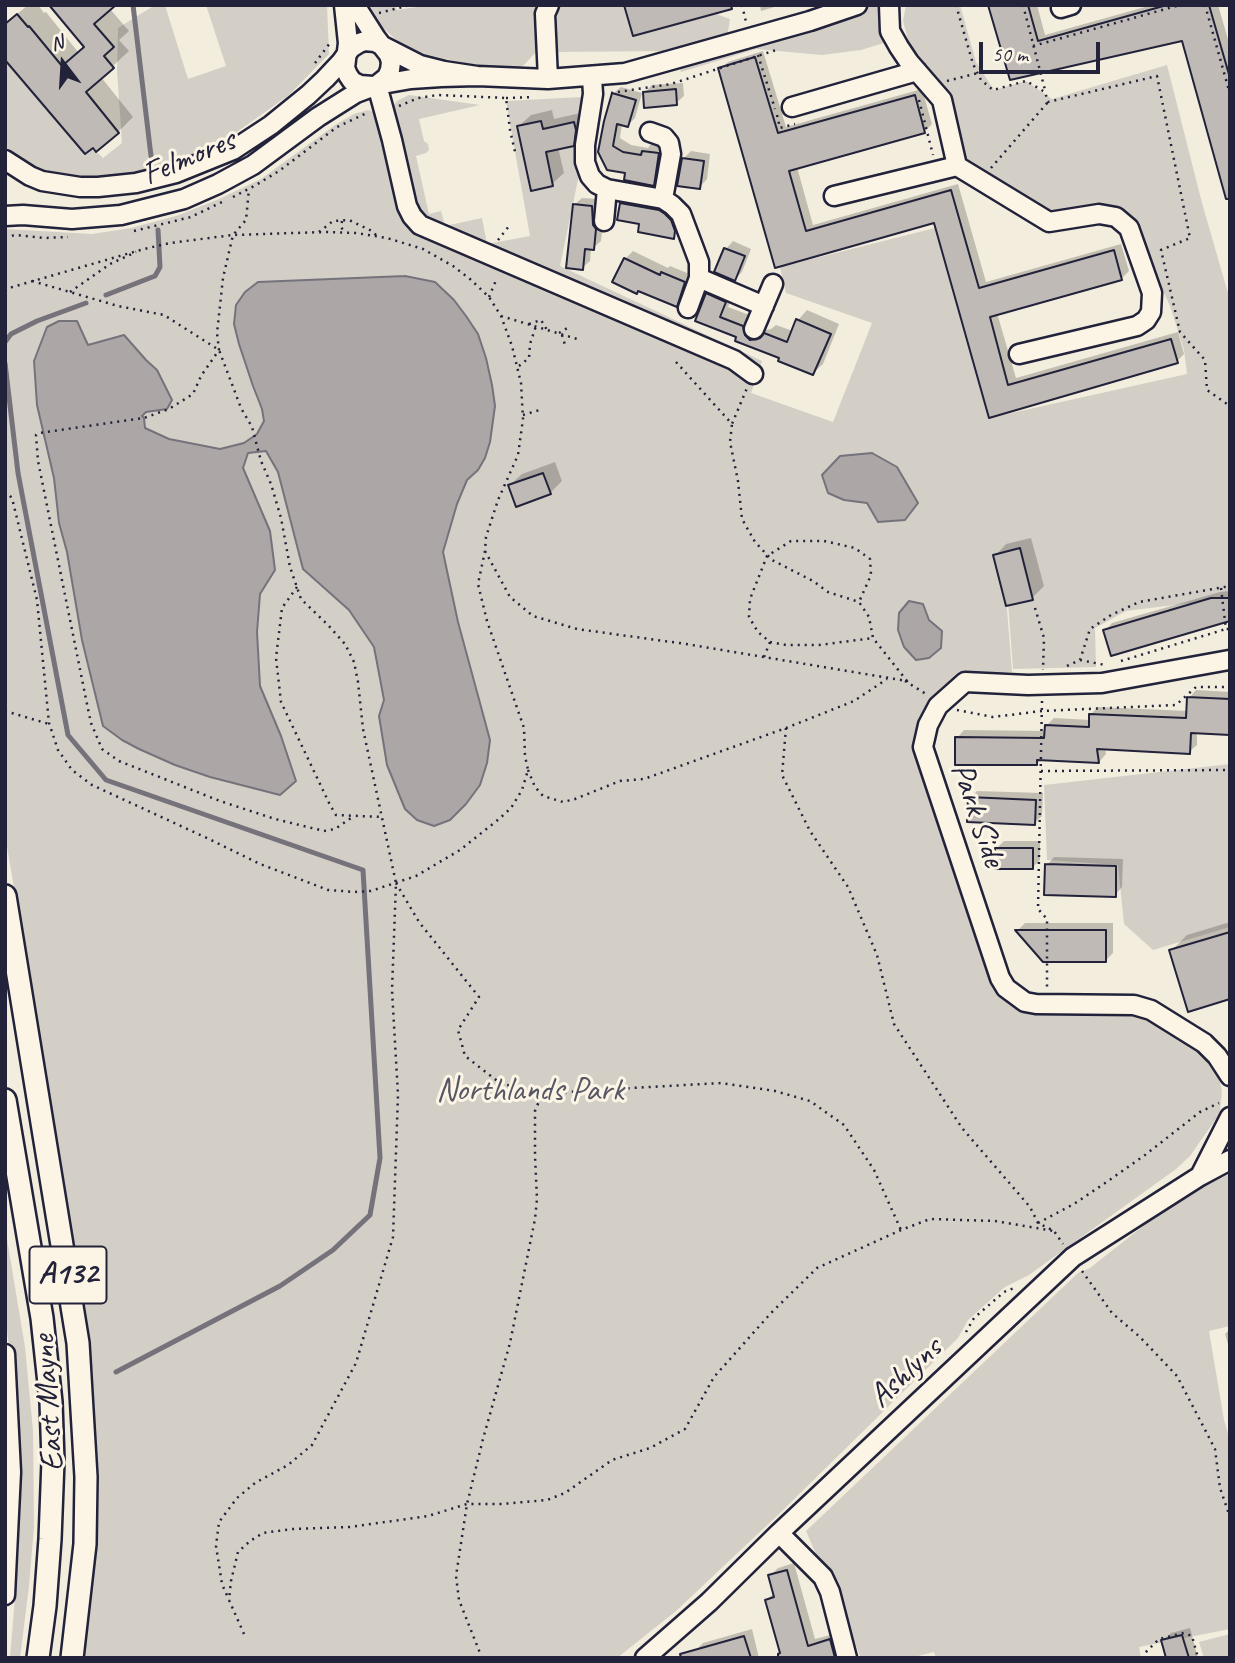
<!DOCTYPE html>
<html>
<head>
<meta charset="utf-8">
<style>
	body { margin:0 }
	#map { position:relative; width:1235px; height:1663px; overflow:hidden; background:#f3edde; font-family:Caveat,sans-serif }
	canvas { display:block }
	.frame { position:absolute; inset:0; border:7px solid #22223b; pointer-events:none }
	.north { position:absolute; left:28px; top:28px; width:70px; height:70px; -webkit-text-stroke:5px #fcf5e5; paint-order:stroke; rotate:343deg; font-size:19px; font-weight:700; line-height:28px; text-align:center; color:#22223b }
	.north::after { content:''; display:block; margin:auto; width:24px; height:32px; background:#22223b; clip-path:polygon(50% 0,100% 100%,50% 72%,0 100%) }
	.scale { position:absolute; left:979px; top:42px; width:121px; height:32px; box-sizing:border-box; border:4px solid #22223b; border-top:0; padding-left:9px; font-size:21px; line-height:24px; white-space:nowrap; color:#22223b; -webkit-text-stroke:5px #fcf5e5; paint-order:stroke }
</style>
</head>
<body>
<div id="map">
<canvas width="1235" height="1663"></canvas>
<div class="frame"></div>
<div class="north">N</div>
<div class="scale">50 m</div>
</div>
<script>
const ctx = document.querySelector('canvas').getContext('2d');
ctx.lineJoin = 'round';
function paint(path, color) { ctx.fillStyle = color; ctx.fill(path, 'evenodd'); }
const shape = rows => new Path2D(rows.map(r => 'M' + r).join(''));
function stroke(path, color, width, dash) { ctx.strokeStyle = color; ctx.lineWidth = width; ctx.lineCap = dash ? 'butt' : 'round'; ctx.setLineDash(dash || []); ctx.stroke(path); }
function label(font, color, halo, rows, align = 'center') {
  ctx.font = font + ' Caveat,sans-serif'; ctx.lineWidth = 6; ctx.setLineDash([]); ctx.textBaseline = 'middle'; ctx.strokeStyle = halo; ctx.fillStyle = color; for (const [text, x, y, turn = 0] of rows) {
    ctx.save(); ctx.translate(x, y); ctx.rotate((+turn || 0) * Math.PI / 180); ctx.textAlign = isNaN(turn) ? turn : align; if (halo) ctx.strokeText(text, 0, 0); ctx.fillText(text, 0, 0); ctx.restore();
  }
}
const green = shape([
	[155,5,165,5,188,79,226,66,206,5,327,5,329,54,289,95,227,139,159,169,94,178,39,172,5,146,5,60,85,154,93,148,103,158,122,143,117,71,118,28],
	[366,5,394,5,397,10,430,5,547,5,537,22,536,52,524,65,516,69,468,64,415,52,402,45,366,13],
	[553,5,624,5,633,36,716,14,730,19,727,38,672,51,554,52],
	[883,5,890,31,884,43,861,50,822,55,756,49,681,72,679,62,870,6],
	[906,5,960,5,976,62,994,90,1026,81,1052,99,1167,65,1202,203,1230,300,1230,598,1126,611,1095,628,1096,667,1013,669,1007,588,1002,547,1012,672,963,676,921,724,967,902,1026,1010,1147,1016,1174,1033,1195,1048,1213,1068,1218,1076,1222,1090,1220,1113,1190,1156,1176,1169,1029,1275,1005,1287,968,1320,958,1338,779,1514,676,1611,617,1658,84,1658,92,1582,95,1522,94,1399,90,1337,5,835,5,229,92,234,131,228,179,215,219,199,261,179,335,125,354,114,368,110,374,112,377,117,392,113,393,106,397,101,409,95,480,105,419,119,424,141,428,144,429,150,426,153,416,156,429,214,441,211,445,226,482,218,487,244,530,236,506,101,582,97,584,151,560,266,762,361,751,393,833,422,872,323,786,293,780,267,935,228,989,418,1187,374,1184,350,1170,306,1128,215,1099,210,1049,222,957,166,942,96,915,64,903,21],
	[1230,764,1230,927,1153,950,1124,924,1118,865,1047,860,1044,785],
	[1230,1174,1230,1326,1209,1331,1224,1420,1230,1441,1230,1629,1139,1647,1141,1658,936,1658,934,1652,910,1658,861,1658,806,1531,1078,1273,1090,1268,1181,1196],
	[5,1227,25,1347,33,1430,34,1527,29,1586,20,1658,10,1658,18,1560,21,1474,16,1405,5,1314],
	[1230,1634,1230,1658,1204,1658,1199,1642]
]);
const water = shape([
	[405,276,435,282,454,300,466,316,478,334,486,358,492,385,495,406,490,442,485,458,478,470,467,480,457,504,443,552,458,622,490,740,487,763,480,785,466,804,450,820,434,826,417,820,405,809,387,765,379,716,384,700,374,647,349,610,303,569,278,472,266,451,248,453,243,468,270,531,275,570,260,594,257,632,260,686,281,736,296,781,280,795,210,777,175,765,139,749,122,740,103,726,82,640,67,552,59,523,54,478,37,405,34,361,47,327,59,321,77,321,88,345,124,335,146,360,157,370,172,400,167,409,146,412,142,416,144,418,145,428,169,439,220,449,244,443,257,434,264,421,262,409,253,386,239,344,234,324,236,305,245,292,258,282,405,276],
	[872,453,897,467,918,503,905,520,878,522,867,503,844,500,828,493,822,475,840,456,872,453],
	[909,601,923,604,929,620,942,631,941,648,929,658,916,660,904,647,898,630,899,613,909,601]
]);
const shadow = shape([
	[28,5,38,5,44,13,46,12,78,52,85,45,51,5,110,9,129,31,119,40,129,51,101,77,133,117,118,132,5,24],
	[760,5,781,5,761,11],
	[990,5,1037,5,1045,35,1152,5,1218,5,1230,46,1230,207,1183,38,1011,78],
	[763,51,786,127,922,89,932,124,925,131,797,167,813,225,958,184,986,282,1121,244,1129,271,1122,278,997,313,1016,378,1178,332,1184,354,1177,361,990,416,935,221,776,266,720,69,728,62],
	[683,83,684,96,676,103,645,92,652,85],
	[621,87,642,93,635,118,628,125,622,123,620,138,631,145,648,148,651,144,659,145,653,178,657,178,662,146,666,146,661,176,653,184,627,172,608,169,613,94],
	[552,110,554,119,585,112,585,132,573,144,558,147,564,173,552,184,519,126,531,115],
	[691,151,710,154,707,179,700,187,683,159],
	[629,196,678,213,680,229,673,237,641,223,621,204],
	[582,198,599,199,603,221,601,241,593,248,591,248,590,261,582,268,574,205],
	[733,241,751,249,742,272,735,279,726,249],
	[633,251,668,268,670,266,692,275,684,298,677,305,625,259],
	[717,284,734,292,728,307,752,316,761,331,771,329,776,325,793,331,798,320,807,310,839,324,823,364,813,373,738,336,697,320,707,294],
	[555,462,562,481,550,493,510,485,522,474],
	[1031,538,1044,586,1032,598,995,556,1006,544],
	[1230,591,1230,626,1228,626,1228,620,1105,631,1112,623,1220,592],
	[1196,690,1230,692,1230,733,1197,732,1197,745,1189,752,1105,748,1106,754,1099,762,1041,759,1036,764,957,738,964,730,1046,731,1046,726,1054,718,1091,720,1091,714,1098,707,1188,711,1189,698],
	[977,791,1043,793,1042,816,1034,823,970,798],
	[1004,841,1040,841,1040,860,1033,867,997,848],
	[1054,857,1123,859,1122,887,1115,895,1047,865],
	[1230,922,1230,997,1171,951,1187,935],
	[1025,923,1113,923,1113,953,1105,961,1018,930],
	[1230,1329,1230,1351,1225,1334],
	[794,1563,815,1639,838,1633,840,1658,801,1658,767,1600,775,1592,770,1576,778,1568],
	[1190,1628,1198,1658,1168,1658,1163,1641,1171,1633],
	[752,1629,759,1658,697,1658,695,1651,703,1643]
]);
const stream = shape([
	[133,5,151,156],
	[106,295,155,276,160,267,158,230],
	[5,342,11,334,37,321,86,303],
	[5,363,18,473,68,735,106,780,363,870,380,1158,370,1215,333,1250,280,1286,116,1372]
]);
const building = shape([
	[49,5,116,5,94,24,114,47,104,56,114,68,86,92,119,133,96,152,93,148,85,154,5,60,5,24,17,14,28,27,29,26,62,66,84,47,49,5],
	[624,5,731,5,732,9,633,36,624,5],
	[988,5,1028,5,1038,41,1167,5,1209,5,1230,78,1230,199,1226,199,1182,41,1010,80,988,5],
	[755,57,778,133,915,95,925,133,789,171,806,231,951,190,979,288,1114,250,1122,280,990,317,1008,385,1171,339,1178,363,989,418,934,223,775,268,718,68,755,57],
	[676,89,677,105,644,108,643,92,676,89],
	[612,93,636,100,628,127,617,124,613,146,623,152,641,155,642,151,659,153,654,186,624,180,625,173,607,170,598,152,604,121,612,93],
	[541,121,543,129,574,122,576,130,574,146,546,152,553,186,531,191,517,126,541,121],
	[682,158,704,161,700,189,677,186,682,158],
	[620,203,659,210,665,214,671,220,675,231,674,239,638,232,639,224,617,220,620,203],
	[573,204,592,206,593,225,596,229,594,250,585,249,583,270,566,268,573,204],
	[724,248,745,256,735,281,714,272,724,248],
	[624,258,660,275,661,272,685,282,677,307,638,291,637,294,612,282,624,258],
	[706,293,726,302,720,317,743,326,745,335,750,340,760,338,764,333,787,342,796,319,831,334,813,375,778,361,779,358,735,341,736,337,695,321,706,293],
	[543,473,551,494,516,507,508,485,543,473],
	[1020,548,1033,600,1006,606,993,555,1020,548],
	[1211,598,1230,598,1230,621,1111,656,1103,630,1211,598],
	[1187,697,1230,699,1230,735,1191,733,1190,754,1097,749,1099,763,1037,760,1037,765,955,765,955,737,1044,738,1045,725,1089,727,1089,714,1186,718,1187,697],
	[968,797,1036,800,1035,825,967,822,968,797],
	[995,848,1033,848,1033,869,995,869,995,848],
	[1045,864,1116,866,1116,897,1044,895,1045,864],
	[1015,930,1106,930,1106,962,1043,962,1015,930],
	[1230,932,1230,999,1188,1012,1169,950,1230,932],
	[787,1570,808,1646,830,1639,835,1658,778,1658,778,1654,780,1653,765,1600,774,1597,768,1575,787,1570],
	[1182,1635,1189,1658,1166,1658,1161,1640,1182,1635],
	[744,1636,751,1658,681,1658,680,1654,744,1636]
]);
const path = shape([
	[742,5,746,22],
	[956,5,973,64,981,80,993,90,1026,81,1045,92,1048,102,1157,76,1190,238,1161,250,1180,332,1205,360,1207,390,1230,406],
	[1023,5,1045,90],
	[1205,5,1230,94],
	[379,13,410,5],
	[1033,46,1180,5],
	[758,55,775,109],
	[315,63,330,43],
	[947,81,978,73],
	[611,93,671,84,776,50],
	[506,98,534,97],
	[919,100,933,155],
	[399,106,418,98,438,95,506,98,510,130,516,156],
	[777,115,780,128,795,124],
	[991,168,1048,102],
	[233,197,256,185,279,171,337,127,369,112],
	[342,221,341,227,345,233],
	[134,231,191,217,224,201],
	[319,232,333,221,349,220,372,231,377,236],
	[5,237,16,235,45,238,68,237],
	[498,240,509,226],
	[32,281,118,306,164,315,219,350,241,408,252,427,261,461,271,484,281,518,290,567,301,599,328,625,345,644,354,662,358,682,363,729,396,883,392,990,398,1095,393,1237,356,1363,312,1445,288,1465,255,1483,237,1498,219,1522,216,1546,222,1584,229,1600],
	[5,291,9,288,144,249,170,243,233,235,246,220,249,189],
	[70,292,110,264,136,252],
	[489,297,497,278],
	[501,316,577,339],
	[529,324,541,320,547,330],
	[559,333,569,327],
	[562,335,565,345],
	[676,362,732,424,747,388],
	[519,366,529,358,530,344,536,326],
	[523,415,543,409],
	[5,491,12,498,37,600,49,723,58,750,72,770,92,785,209,839,260,864,328,890,355,892,371,891,416,876,460,850,499,819,511,808,522,790,528,770,525,756,524,728,487,621,478,584,485,551,486,537,498,500,518,455,523,419,521,383,512,346,501,316,489,297,470,279,453,266,423,249,387,238,356,233,325,232,233,235,223,278,217,333,219,350,201,376,193,394,169,409,144,418,39,433,36,435,38,461,88,709,91,723,102,749,119,761,220,801,275,819,324,831,335,829,354,816],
	[485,551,510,597,533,616,577,629,686,644,907,681,873,638,869,617,859,602,828,592,813,581,772,560,755,542,742,519,738,481,730,442,732,424],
	[297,587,282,608,276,658,281,702,330,805,336,815,383,817],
	[1221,588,1226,629,1230,629],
	[1035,608,1044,638,1043,670],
	[770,642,786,645,819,645,873,638],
	[764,657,770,642,758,632,749,617,750,599,767,556,791,541,824,541,855,548,870,559,871,575,859,602],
	[1080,660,1105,665],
	[1121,661,1226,629],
	[1067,666,1080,660,1090,629,1111,615,1139,602,1230,586],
	[905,681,926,694],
	[1042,701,1038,909,1047,919,1047,988],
	[957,710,993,717,1042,711,1176,705,1196,687,1230,687],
	[5,711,49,724],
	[786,728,782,775,810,831,848,887,877,955,894,1024,962,1128,1030,1207,1038,1223,1054,1231,1063,1244],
	[528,770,535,787,543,796,563,802,575,799,620,781,644,779,786,728,854,701,887,679],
	[1041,771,1230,770],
	[396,883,419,922,479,997,458,1030,465,1056,500,1083,541,1094],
	[1038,1223,1074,1204,1111,1179,1145,1155,1200,1112,1219,1103],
	[1082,1271,1112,1313,1140,1337,1177,1376,1215,1449,1220,1488,1230,1517],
	[966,1332,974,1318,1004,1292,1014,1288],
	[244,1634,229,1600,231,1581,238,1552,250,1541,263,1533,292,1529,350,1527,428,1516,467,1504,502,1504,547,1500,565,1493,612,1460,650,1448,685,1429,714,1377,771,1313,817,1268,901,1230,930,1219,995,1221,1054,1231],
	[482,1658,459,1600,456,1576,467,1504,483,1439,510,1343,535,1219,537,1199,535,1156,535,1111,542,1094,597,1090,721,1083,775,1091,810,1101,844,1125,874,1170,901,1230],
	[1143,1658,1143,1655,1159,1639,1184,1633,1192,1636,1198,1658]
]);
const minor = shape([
	[344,5,348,43,345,68,348,75,352,81,360,85,373,86],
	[889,5,890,31,899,47,909,62,942,100,957,166,1049,222,1099,214,1116,217,1129,228,1152,293,1151,312,1146,320,1137,326,1019,354],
	[1061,8,1071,5],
	[592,77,593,94,585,145,585,162,590,176,597,184,607,189,663,199,672,205,681,214,699,262,699,278,688,308],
	[548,79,545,14,549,5],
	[377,85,392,140,407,206,412,216,420,225,734,360,753,374],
	[377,85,411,79,441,77,477,76,548,79,625,73,810,21,857,5],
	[792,107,917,71],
	[650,132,664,137,669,143,671,154,663,199],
	[5,160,30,176,42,181,80,187,98,187,136,183,176,173,233,150,271,125,308,95,325,79,341,62,351,48,359,43,365,41,375,42,420,65,444,71,477,76],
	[834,196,957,166],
	[5,216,23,215,72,219,121,215,184,199,218,184,253,165,318,117,356,93,377,85,387,77,390,70,391,62,389,55,376,38,355,5],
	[604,221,607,189],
	[699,278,764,306],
	[754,329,773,284],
	[1229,660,1102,683,1028,685,965,682,938,706,928,725,923,747,1000,978,1006,988,1025,1002,1036,1004,1134,1005,1151,1010,1204,1043,1217,1056,1230,1076],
	[1200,1176,1230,1117],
	[5,1354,11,1472,5,1595],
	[779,1533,823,1577,830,1592,847,1658],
	[645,1658,709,1602,779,1533,1073,1257,1200,1176,1230,1160]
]);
const major = shape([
	[5,896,78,1343,86,1477,85,1544,72,1658],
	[5,1100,42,1318,51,1402,53,1461,50,1539,45,1606,38,1658]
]);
const shields = [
	[68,1275,77]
];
const shieldNames = [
	["A132",68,1275]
];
const streetNames = [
	["Felmores",189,158,-23],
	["Park Side",977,815,71],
	["Ashlyns",906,1373,-43],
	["East Mayne",49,1403,-94]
];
const parkNames = [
	["Northlands Park",530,1091]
];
paint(green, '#d4cfc6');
paint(water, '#aca7a6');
stroke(water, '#75727b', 2);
paint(shadow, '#0003');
stroke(stream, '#75727b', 5);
paint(building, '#bfbab6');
stroke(building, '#22223b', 2);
stroke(minor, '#22223b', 23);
stroke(major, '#22223b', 26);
stroke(path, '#22223b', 2.5, [2, 5]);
stroke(minor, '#fcf5e5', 18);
stroke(major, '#fcf5e5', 21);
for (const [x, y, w] of shields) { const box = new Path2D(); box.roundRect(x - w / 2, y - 28.5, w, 57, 5); ctx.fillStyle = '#fcf5e5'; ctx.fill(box); stroke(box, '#22223b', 2); }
label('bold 32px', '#22223b', null, shieldNames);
label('33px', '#22223b', '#fcf5e5', streetNames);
label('33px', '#575665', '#fcf5e5', parkNames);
</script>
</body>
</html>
